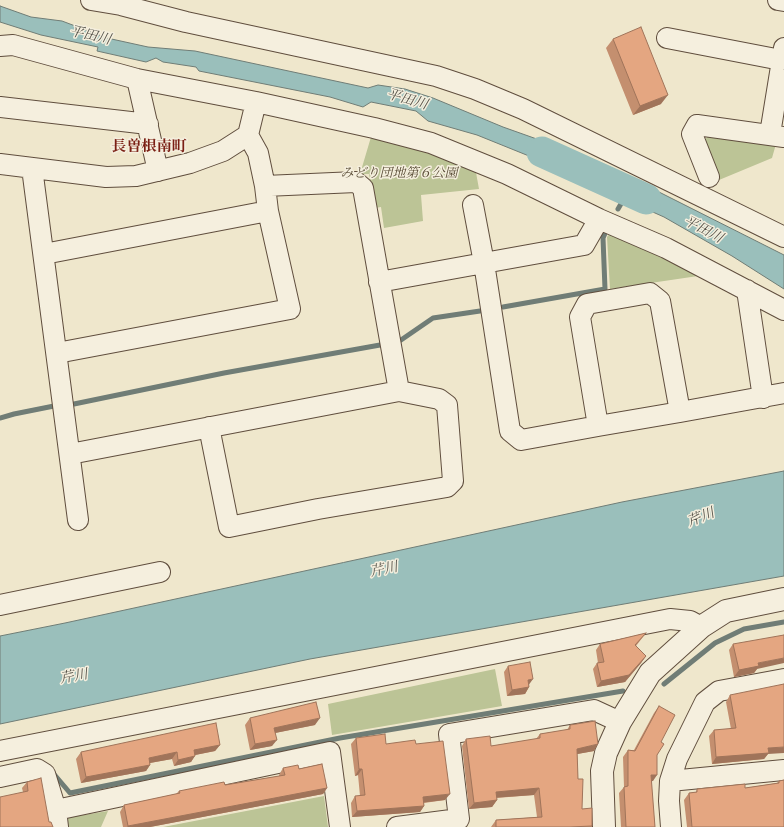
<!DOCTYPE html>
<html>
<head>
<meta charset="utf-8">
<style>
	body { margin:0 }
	canvas { display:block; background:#efe7cc }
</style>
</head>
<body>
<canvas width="784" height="827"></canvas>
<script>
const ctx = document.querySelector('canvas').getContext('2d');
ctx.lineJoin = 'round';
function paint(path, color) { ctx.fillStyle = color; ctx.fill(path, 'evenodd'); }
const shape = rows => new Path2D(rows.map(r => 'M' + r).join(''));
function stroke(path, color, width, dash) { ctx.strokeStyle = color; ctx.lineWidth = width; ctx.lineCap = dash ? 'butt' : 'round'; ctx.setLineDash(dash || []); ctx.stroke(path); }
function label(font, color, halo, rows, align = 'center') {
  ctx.font = font + ' "IM FELL French Canon","Noto Serif JP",serif'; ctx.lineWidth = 3; ctx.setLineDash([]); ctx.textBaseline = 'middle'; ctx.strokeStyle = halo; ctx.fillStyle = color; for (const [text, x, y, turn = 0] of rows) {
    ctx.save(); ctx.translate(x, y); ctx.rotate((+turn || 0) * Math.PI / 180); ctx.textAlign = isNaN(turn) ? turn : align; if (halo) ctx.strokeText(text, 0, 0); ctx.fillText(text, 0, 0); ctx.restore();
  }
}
const green = shape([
	[710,133,776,144,772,158,719,180,704,141],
	[371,137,425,149,475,167,479,189,421,195,423,221,384,228,381,207,375,208,369,174,360,174],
	[611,232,698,276,610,289,607,237],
	[495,669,502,706,332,735,328,704],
	[324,796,328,827,163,827],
	[108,811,101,827,66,827,65,818]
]);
const water = shape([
	[0,6,31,17,62,21,107,38,148,47,195,51,368,88,378,85,405,89,433,98,503,127,548,143,655,190,784,255,784,289,732,256,664,217,637,205,638,201,586,166,577,171,529,156,477,135,428,121,416,111,371,102,363,107,330,97,199,71,196,67,163,62,156,58,146,62,97,51,98,47,41,35,0,22,0,6],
	[784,471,784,576,310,659,0,724,0,636,65,623,622,502,784,471]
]);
const stream = shape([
	[618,209,629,190],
	[503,307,605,289,603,238,606,231],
	[401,340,433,318,480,311],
	[74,404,224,373,380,345],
	[0,418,14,414,54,406],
	[664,684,715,643,744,629,784,622],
	[53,773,70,793,340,738,623,691]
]);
const river = shape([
	[542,152,646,199]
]);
const minor = shape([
	[91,0,121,5,186,22,436,76,475,89,523,109,784,237],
	[778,0,784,1],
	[667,38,781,60],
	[0,46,13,45,137,79,256,102,374,128,431,143,507,174,599,219,666,248,784,310],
	[137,79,158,171],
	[256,102,248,135,258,153,265,186],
	[0,107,148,124],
	[770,134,784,48],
	[0,164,106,177,136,176,190,163,223,151,248,135],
	[32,168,78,520],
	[709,177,692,134,697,125,784,137],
	[44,254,268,211],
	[379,282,484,263,473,205],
	[747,290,763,398],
	[57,353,290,309,268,211,265,186,356,182,363,188,399,391,70,454],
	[680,412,784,393],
	[598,426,680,412,660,301,650,293,587,304,580,317,598,426,521,440,510,431,484,263,584,245,599,219],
	[209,427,229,527,318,509,447,487,453,481,447,405,439,399,399,391],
	[0,605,160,572],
	[0,751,670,619,690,621,701,627],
	[0,777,37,769,45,774,56,810,58,827],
	[670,781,784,770],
	[56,810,330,752,340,827],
	[397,827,459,819,449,734,594,710,620,722],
	[671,827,669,801,670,781,677,759,705,702,719,691,784,679]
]);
const tertiary = shape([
	[604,827,602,771,606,753,620,722,650,673,701,627,726,611,784,599]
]);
const wall = shape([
	[613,39,661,104,633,115,606,48],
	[646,633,636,646,646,656,641,663,625,682,597,687,593,669,597,663,598,663,596,650,600,644],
	[733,644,757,669,754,673,734,677,729,650],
	[508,666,529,685,529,687,525,694,507,696,504,672],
	[730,695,768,754,764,759,712,764,709,736,714,730,731,729,726,702],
	[659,706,661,742,657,755,653,781,651,781,655,827,621,827,619,793,624,787,623,757,628,750,634,750,654,713],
	[250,718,315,725,275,733,272,746,250,750,245,725],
	[570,725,594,751,577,754,578,779,582,809,592,826,592,827,491,827,496,820,537,817,534,795,496,798,497,800,492,807,469,809,462,746,466,739,491,746,536,739,540,734,567,730],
	[356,738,386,744,416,744,445,800,424,803,424,806,420,812,352,817,351,803,355,796,360,796,358,775,355,776,351,744],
	[220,745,215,751,195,755,191,762,174,766,172,759,150,763,150,765,146,771,81,783,76,759,81,752],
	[283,768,299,769,327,788,323,794,150,827,123,827,120,812,124,805,176,794,179,791,225,785,279,776,279,775],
	[779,781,784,827,687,827,684,800,689,793,696,792,697,789,745,788,777,783],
	[27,782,49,822,23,792,22,788]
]);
const shadedWall = shape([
	[668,95,661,104,633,115,640,106],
	[646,656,641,663,625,682,597,687,601,681],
	[784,658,784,663,757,669,754,673,734,677,739,670,758,663],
	[533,679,528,686,528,680],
	[529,687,525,694,507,696,512,690],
	[320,718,315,725,270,734,274,728],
	[277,740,272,746,250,750,255,744],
	[598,744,594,751,572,755,577,749],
	[220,745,215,751,190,756,194,750],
	[784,747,784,753,768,754,764,759,712,764,716,757,768,748],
	[177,752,172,759,144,764,149,758],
	[195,756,191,762,174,766,178,760],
	[150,765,146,771,81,783,86,777],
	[359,769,362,769,358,775,355,776],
	[651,775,657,775,653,781,646,782],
	[327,788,323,794,150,827,127,827,128,826],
	[539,788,534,795,491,798,496,792],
	[450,794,445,800,419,803,423,797],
	[497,800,492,807,469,809,474,803],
	[424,806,420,812,352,817,357,811]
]);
const building = shape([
	[641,27,668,95,640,106,613,39,641,27],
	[646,633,635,645,646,656,629,675,601,681,597,663,604,662,600,644,646,633],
	[784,635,784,658,758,663,759,666,739,670,733,644,784,635],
	[530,662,533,679,528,680,529,687,512,690,508,666,530,662],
	[784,684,784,747,768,748,769,753,716,757,714,730,736,728,730,695,784,684],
	[316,702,320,718,274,728,277,740,255,744,250,718,316,702],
	[659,706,675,715,661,742,664,744,657,755,657,775,651,775,655,827,626,827,624,787,628,786,628,750,635,751,659,706],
	[595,721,598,744,577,749,578,779,583,779,582,809,592,808,592,826,570,827,496,827,496,820,542,817,539,788,496,792,497,800,474,803,466,739,490,736,491,746,540,738,540,734,570,729,570,725,595,721],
	[216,723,220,745,194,750,195,756,178,760,177,752,149,758,150,765,86,777,81,752,216,723],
	[385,734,386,744,415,740,416,744,443,741,450,794,423,797,424,806,357,811,355,796,365,795,362,769,359,769,356,738,385,734],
	[322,764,327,788,128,826,124,805,180,793,179,791,224,782,225,785,285,775,283,768,298,765,299,769,322,764],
	[41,778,49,822,51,822,53,827,0,827,0,797,28,791,27,782,41,778],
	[784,780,784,827,692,827,689,793,697,792,697,789,745,784,745,788,779,783,779,781,784,780]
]);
const parkNames = [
	["みどり団地第６公園",399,174]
];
const waterNames = [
	["平田川",90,36,13],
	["平田川",407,100,16],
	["平田川",703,230,28],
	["芹川",701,518,-22],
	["芹川",384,570,-12],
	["芹川",74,677,-10]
];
const quarterNames = [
	["長曽根南町",149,147]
];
paint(green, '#bcc496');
paint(water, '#9abfbb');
stroke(water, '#707d76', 1);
stroke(stream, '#707d76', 5);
stroke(river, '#9abfbb', 31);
stroke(minor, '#604e3e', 22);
stroke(tertiary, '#604e3e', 24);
stroke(minor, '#f5efde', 20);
stroke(tertiary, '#f5efde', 22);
paint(wall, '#c48f6f');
paint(shadedWall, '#a0745a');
paint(building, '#e4a681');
stroke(building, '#a0745a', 1);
label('italic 13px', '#5b4e38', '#f5efde', parkNames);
label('italic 14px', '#56544b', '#f5efde', waterNames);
label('bold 15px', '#7a1f14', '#f5efde', quarterNames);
</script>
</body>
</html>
